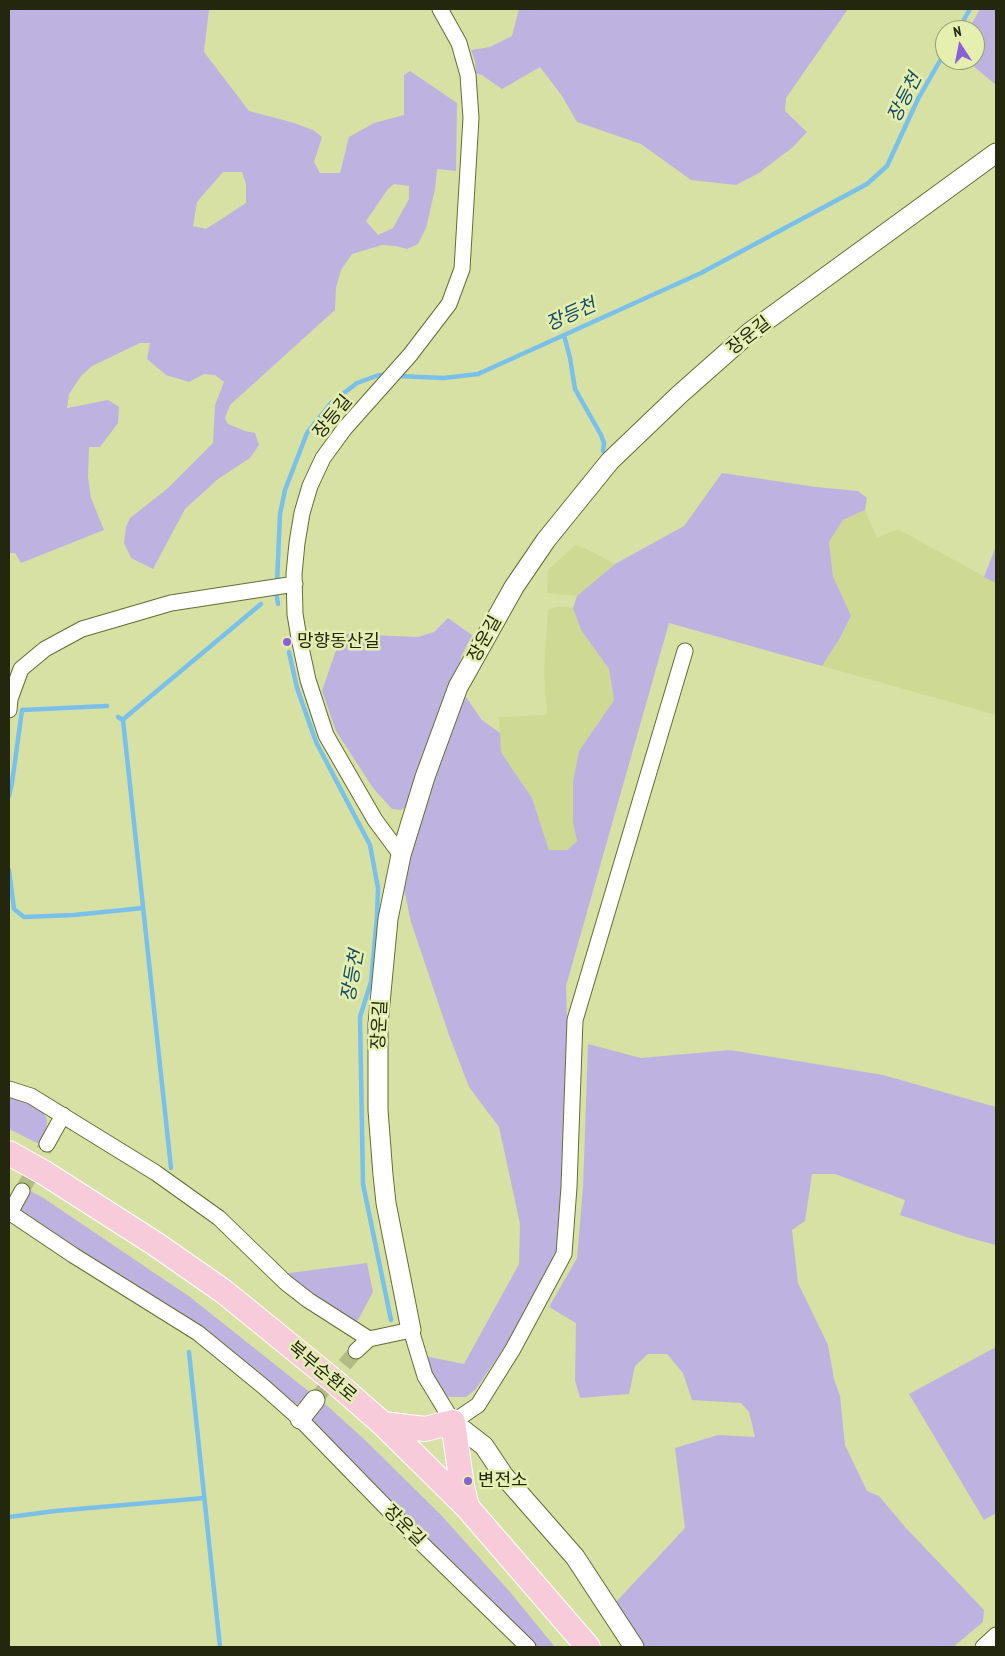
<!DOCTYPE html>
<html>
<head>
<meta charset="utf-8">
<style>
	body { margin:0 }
	#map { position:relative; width:1005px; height:1656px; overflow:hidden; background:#d7e1a3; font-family:"PT Sans Narrow",sans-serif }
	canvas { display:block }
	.frame { position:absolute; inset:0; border:10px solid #23270e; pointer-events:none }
	.north { position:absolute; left:935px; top:20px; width:50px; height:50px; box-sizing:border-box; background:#e4efb0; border:1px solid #979f6f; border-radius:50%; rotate:349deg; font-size:14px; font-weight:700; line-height:20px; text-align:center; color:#23270e }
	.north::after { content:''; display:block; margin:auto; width:18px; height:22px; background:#8960da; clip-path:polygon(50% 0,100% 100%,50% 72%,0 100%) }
</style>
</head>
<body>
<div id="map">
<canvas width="1005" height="1656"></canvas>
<div class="frame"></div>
<div class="north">N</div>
</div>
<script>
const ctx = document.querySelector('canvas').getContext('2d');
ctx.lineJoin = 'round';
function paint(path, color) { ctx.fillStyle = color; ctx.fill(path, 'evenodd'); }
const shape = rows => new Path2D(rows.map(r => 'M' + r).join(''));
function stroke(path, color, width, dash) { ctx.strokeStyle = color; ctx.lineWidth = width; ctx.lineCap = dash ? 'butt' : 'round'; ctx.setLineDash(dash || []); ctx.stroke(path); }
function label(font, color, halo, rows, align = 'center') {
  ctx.font = font + ' "PT Sans Narrow","Noto Sans KR",sans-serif'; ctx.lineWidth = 5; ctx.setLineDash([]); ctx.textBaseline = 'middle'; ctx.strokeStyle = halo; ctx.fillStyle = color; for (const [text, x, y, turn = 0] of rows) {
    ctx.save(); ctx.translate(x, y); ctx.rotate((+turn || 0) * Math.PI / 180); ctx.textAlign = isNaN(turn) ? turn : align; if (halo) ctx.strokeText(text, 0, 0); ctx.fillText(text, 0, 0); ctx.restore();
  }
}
const built = shape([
	[865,510,877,538,898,529,996,583,996,715,822,666,840,638,851,616,833,576,829,542,843,520],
	[575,545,589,550,615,564,577,596,547,593,548,570],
	[563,606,573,608,581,630,609,669,614,700,579,751,573,781,573,822,577,841,567,850,549,850,532,798,501,752,499,717,547,715,544,672,548,609]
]);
const green = shape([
	[9,9,209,9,204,52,249,111,291,122,313,130,322,137,314,162,320,173,340,173,349,137,374,123,404,115,404,75,410,71,457,103,456,171,437,169,435,189,426,228,418,244,407,249,396,246,382,245,352,254,341,270,336,288,335,310,230,405,225,418,228,424,245,431,255,433,259,445,250,458,218,479,185,509,153,569,131,558,124,543,126,527,130,518,167,489,213,443,215,405,224,382,215,375,204,374,189,382,166,375,147,359,150,343,140,343,92,366,81,376,69,394,67,408,108,400,119,407,118,423,100,447,89,447,88,477,91,498,104,530,21,563,15,553,9,553],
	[223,172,242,172,246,184,246,203,206,229,193,226,197,202],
	[394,184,409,186,409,199,393,228,378,235,366,221,388,189],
	[519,9,848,9,786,98,785,111,807,132,793,147,759,173,736,185,691,180,641,144,577,122,562,96,540,67,502,89,482,75,476,73,475,61,471,50,490,47,512,36],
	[980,9,996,9,996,85,966,60,975,60,975,30,968,30],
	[722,473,816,487,858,491,867,498,865,510,843,520,829,542,833,576,851,616,840,638,822,666,669,623,566,986,567,1019,561,1187,556,1252,506,1345,475,1390,466,1397,449,1397,440,1391,425,1356,464,1364,519,1264,520,1224,499,1127,469,1087,449,1035,411,922,402,880,405,856,463,693,482,720,500,733,501,752,532,798,549,850,567,850,577,841,573,822,573,781,579,751,614,700,609,669,581,630,573,608,577,596,615,564,684,526],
	[996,546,996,583,984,577],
	[448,618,472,635,462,655,406,807,401,810,392,809,373,788,336,731,322,691,335,653,345,634,418,637,434,632],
	[588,1044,641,1058,730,1050,883,1075,996,1107,996,1245,966,1237,900,1215,905,1200,835,1174,812,1174,805,1221,792,1230,798,1283,828,1345,834,1379,840,1396,845,1445,867,1491,879,1496,906,1528,984,1610,983,1622,953,1647,645,1647,615,1603,685,1528,675,1448,718,1435,755,1437,749,1412,741,1403,692,1400,683,1373,667,1354,648,1354,635,1366,629,1394,580,1398,575,1380,576,1323,549,1307,577,1258,583,1188],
	[9,1095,43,1109,47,1120,46,1136,41,1145,9,1129],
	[26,1189,42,1197,190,1297,312,1394,301,1404,288,1403,24,1217,20,1210,19,1199],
	[367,1263,373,1292,358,1320,352,1323,282,1274],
	[996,1347,996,1513,984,1520,909,1394],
	[322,1401,365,1440,442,1516,510,1592,555,1647,535,1647,315,1430,312,1414]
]);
const stream = shape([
	[958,30,970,9],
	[564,335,570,358,575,389,601,435,604,443,603,451],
	[397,376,444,378,478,374,701,273,867,184,887,166,918,99,945,52],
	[277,583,280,514,285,490,307,433,331,403,357,383,379,375,387,375],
	[276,591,278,604],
	[289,652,297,688,316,742,370,845,378,888,377,917,371,982,360,1017,363,1184,391,1320],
	[118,717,123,720,127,716,261,604],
	[123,720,171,1168],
	[9,796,12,783,22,710,107,706],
	[9,870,14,909,24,917,74,915,143,908],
	[189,1352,220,1647],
	[9,1517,55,1511,204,1498]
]);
const minorTunnel = shape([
	[22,1191,47,1144],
	[315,1400,356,1351]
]);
const minor = shape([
	[9,710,10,699,21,669,45,649,82,629,171,603,295,584],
	[401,855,375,820,326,735,308,680,299,638,295,614,294,574,297,543,302,513,310,486,323,458,345,428,410,355,449,304,462,269,471,118,468,75,459,43,440,9],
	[9,1089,31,1096,156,1173,219,1218,285,1282,308,1300,369,1339],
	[47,1144,63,1115],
	[9,1212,73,1255,198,1333,264,1387,300,1419,414,1536,528,1647],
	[10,1213,22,1191],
	[356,1351,369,1339,411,1330,425,1376,453,1422,478,1405,513,1349,564,1254,569,1187,575,1020,685,651],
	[983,1647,996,1635]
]);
const tertiary = shape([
	[411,1330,386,1203,383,1175,378,1110,378,1024,388,919,401,855,425,777,458,687,514,587,546,540,610,461,679,395,749,333,996,153],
	[300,1419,315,1400],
	[453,1422,484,1446,504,1476,575,1557,634,1647]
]);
const primary = shape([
	[9,1153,43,1172,154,1243,223,1291,335,1382,383,1424,467,1507,588,1647],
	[383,1424,425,1429,453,1422,462,1486,467,1507]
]);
const markers = [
	[287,642,5,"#8960da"],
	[468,1481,5,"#8960da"]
];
const streetNames = [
	["장운길",749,336,-38],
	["장등길",333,417,-51],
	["장운길",485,639,-61],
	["장운길",380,1025,-87],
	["북부순환로",322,1372,40],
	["장운길",404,1526,45]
];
const poiNames = [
	["망향동산길",297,642],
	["변전소",478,1481]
];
const waterNames = [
	["장등천",905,98,-63],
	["장등천",571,315,-24],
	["장등천",353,976,-80]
];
paint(built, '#ceda94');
paint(green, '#beb3e0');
stroke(stream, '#79c0eb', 4.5);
stroke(minorTunnel, '#b3bc85', 15, [15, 8]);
stroke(minor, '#656d33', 17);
stroke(tertiary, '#656d33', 21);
stroke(primary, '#fff', 26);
stroke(minor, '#fff', 15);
stroke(tertiary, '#fff', 19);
stroke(primary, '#f8cbdb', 24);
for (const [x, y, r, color] of markers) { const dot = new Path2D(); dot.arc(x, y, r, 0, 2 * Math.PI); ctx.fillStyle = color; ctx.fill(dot); stroke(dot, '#e4efb0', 2); }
label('18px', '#23270e', '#e4efb0', streetNames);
label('18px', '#23270e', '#e4efb0', poiNames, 'left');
label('italic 19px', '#154d6a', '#e4efb0', waterNames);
</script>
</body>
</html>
